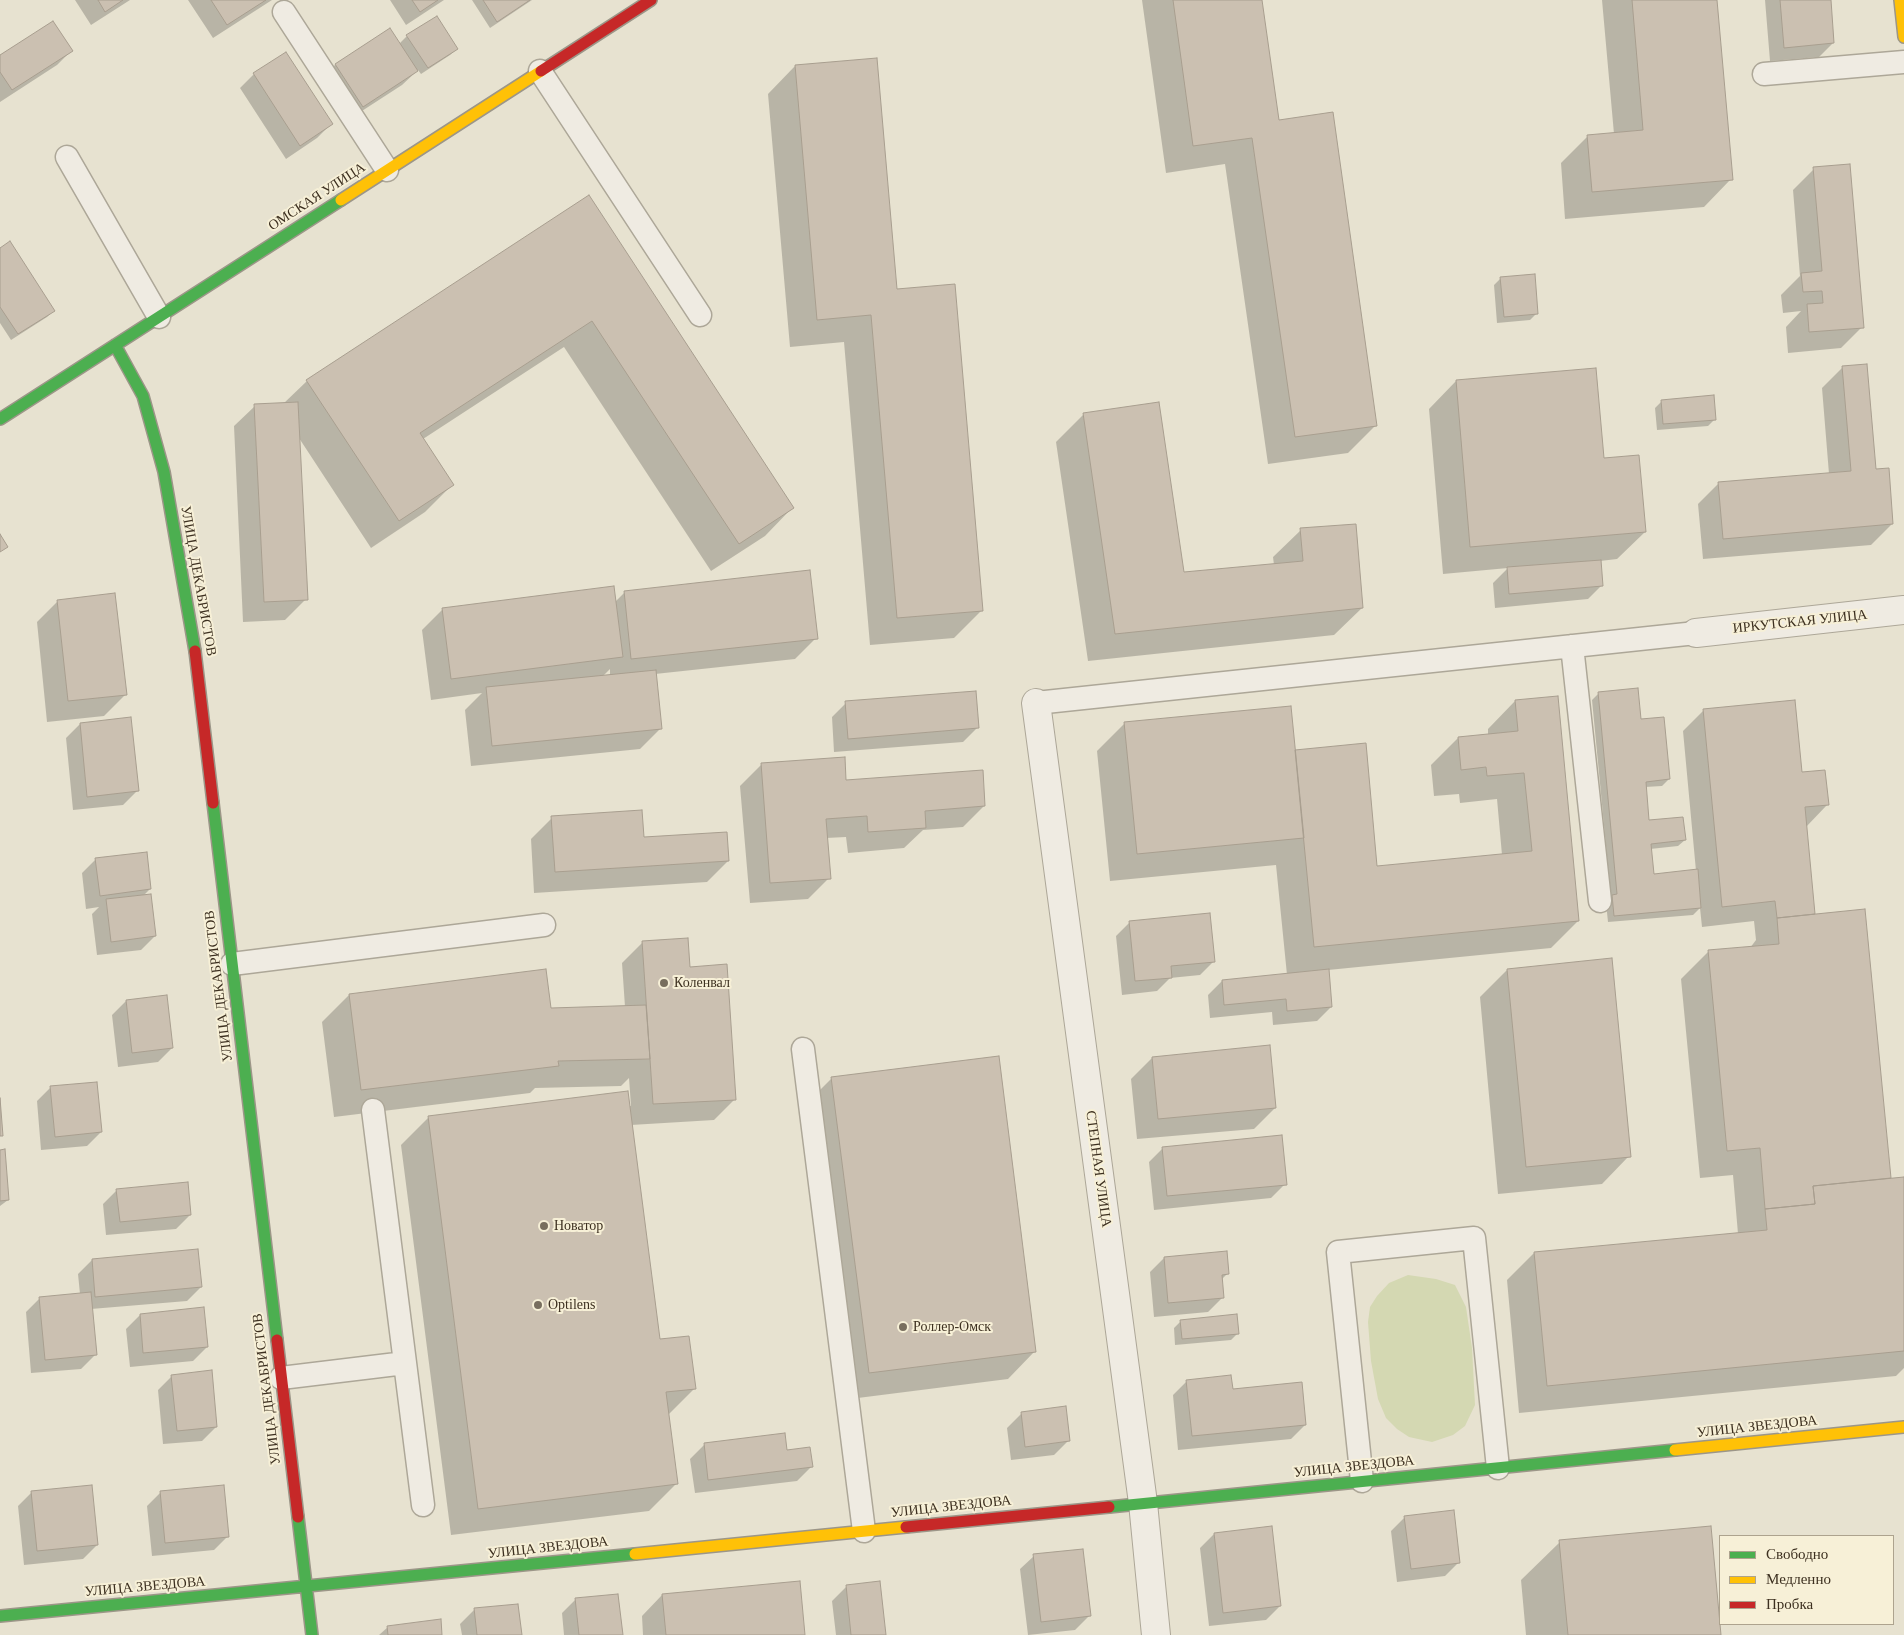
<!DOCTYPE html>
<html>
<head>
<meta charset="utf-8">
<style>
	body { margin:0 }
	#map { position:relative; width:1904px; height:1635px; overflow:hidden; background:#e7e2d0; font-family:Georgia,serif }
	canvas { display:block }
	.legend { position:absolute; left:1719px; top:1535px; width:175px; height:90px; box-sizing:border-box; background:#f7f0d7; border:1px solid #ada38e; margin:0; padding:6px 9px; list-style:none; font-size:15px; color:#3d3020 }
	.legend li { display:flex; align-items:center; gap:10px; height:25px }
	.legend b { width:25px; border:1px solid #ada38e }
</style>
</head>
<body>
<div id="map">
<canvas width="1904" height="1635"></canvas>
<ul class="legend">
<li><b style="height:6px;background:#4caf50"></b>Свободно</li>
<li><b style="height:6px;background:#ffc107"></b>Медленно</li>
<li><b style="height:6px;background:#c62828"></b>Пробка</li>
</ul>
</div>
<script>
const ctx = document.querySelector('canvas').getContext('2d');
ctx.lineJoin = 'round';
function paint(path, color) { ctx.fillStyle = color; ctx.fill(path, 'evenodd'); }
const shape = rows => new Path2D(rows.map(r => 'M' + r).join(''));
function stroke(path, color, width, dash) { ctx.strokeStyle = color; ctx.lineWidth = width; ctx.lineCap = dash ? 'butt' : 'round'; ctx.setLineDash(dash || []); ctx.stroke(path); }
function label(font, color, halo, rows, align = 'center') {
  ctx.font = font + ' Georgia,serif'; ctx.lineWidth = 4; ctx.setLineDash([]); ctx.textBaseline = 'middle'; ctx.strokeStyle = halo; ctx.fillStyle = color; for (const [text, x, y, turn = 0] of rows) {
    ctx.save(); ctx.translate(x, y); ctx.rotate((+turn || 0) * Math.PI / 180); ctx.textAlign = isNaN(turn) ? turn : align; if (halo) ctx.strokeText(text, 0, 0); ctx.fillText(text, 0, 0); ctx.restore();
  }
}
const green = shape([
	[1408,1275,1436,1279,1455,1285,1466,1307,1472,1348,1475,1405,1465,1426,1453,1435,1432,1442,1409,1437,1397,1429,1386,1418,1378,1399,1371,1361,1368,1322,1370,1307,1377,1296,1389,1283]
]);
const shadow = shape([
	[75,0,130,0,91,25],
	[188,0,272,0,213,38],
	[390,0,444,0,406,25],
	[472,0,532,0,490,28],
	[1142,0,1261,0,1278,121,1376,425,1348,453,1268,464,1225,164,1166,173],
	[1602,0,1716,0,1731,179,1704,207,1565,219,1561,163,1588,136,1614,134],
	[1765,0,1829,0,1833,43,1819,57,1770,61],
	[390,30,399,44,407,36,457,49,450,55,421,74,418,70,402,85,348,120,321,79,335,65],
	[71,51,57,65,0,102,0,56],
	[795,66,896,290,982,610,954,638,870,645,844,342,790,347,768,94],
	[254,74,331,124,317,138,286,159,240,88],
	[1814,169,1862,327,1841,348,1788,353,1786,327,1801,311,1783,313,1781,295,1800,276,1793,190],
	[588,197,792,508,765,536,711,571,564,347,423,439,453,484,425,512,371,548,299,438,306,599,285,620,243,622,234,426,255,406,283,404,307,381],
	[0,249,54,310,47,317,11,340,0,323],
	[1501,278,1537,313,1530,320,1497,323,1494,285],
	[1843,367,1892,524,1871,545,1703,559,1698,504,1719,483,1829,474,1822,388],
	[1456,381,1645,532,1617,559,1600,561,1602,585,1588,599,1495,608,1493,583,1508,568,1443,574,1429,409],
	[1662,401,1715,419,1708,426,1657,430,1655,408],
	[1083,415,1183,573,1274,565,1273,557,1301,530,1362,608,1334,635,1088,661,1056,442],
	[625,592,816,638,795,659,655,674,661,728,640,749,471,766,465,710,482,693,431,700,422,630,443,609,615,602],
	[610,669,610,676,602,677],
	[58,601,125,695,104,716,47,722,37,622],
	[1599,693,1640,720,1669,779,1662,786,1645,787,1648,821,1685,840,1678,846,1650,849,1653,875,1696,871,1683,731,1704,710,1801,773,1827,805,1806,827,1814,915,1864,910,1890,1179,1904,1178,1904,1368,1896,1376,1519,1413,1507,1280,1534,1253,1738,1234,1733,1175,1700,1178,1681,979,1708,952,1750,948,1756,940,1754,921,1702,927,1700,908,1693,915,1608,922,1606,903,1611,898,1592,700],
	[1515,701,1578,921,1551,948,1328,970,1331,1007,1317,1021,1273,1025,1272,1012,1210,1018,1208,995,1222,981,1287,975,1276,865,1110,881,1097,751,1125,723,1294,751,1376,867,1502,855,1497,799,1460,803,1459,794,1434,796,1431,765,1458,738,1488,735,1488,729],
	[846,703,977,728,963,742,834,752,832,717],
	[80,724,137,791,123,805,73,810,66,738],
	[761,765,845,781,984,806,963,827,923,830,904,848,848,853,846,837,826,838,829,878,808,899,750,903,740,786],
	[552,818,643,838,728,861,707,882,534,893,531,839],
	[96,859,150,889,143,896,155,936,141,950,97,955,92,914,99,907,86,909,82,873],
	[1130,922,1214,961,1200,975,1170,978,1157,991,1122,995,1116,936],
	[643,942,688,968,735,1099,714,1120,631,1125,659,1341,695,1388,668,1415,677,1483,649,1511,451,1535,401,1145,429,1117,631,1106,629,1078,621,1086,535,1088,530,1093,334,1117,322,1022,349,995,550,1009,625,1007,622,963],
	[1507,970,1629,1156,1602,1184,1498,1194,1480,997],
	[126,1001,172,1048,158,1062,118,1067,112,1015],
	[1152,1058,1275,1108,1254,1129,1137,1139,1131,1079],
	[832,1078,1035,1351,1008,1379,842,1400,804,1106],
	[51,1087,101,1132,87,1146,41,1150,37,1101],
	[1163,1148,1285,1184,1271,1198,1154,1210,1149,1162],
	[0,1151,8,1200,0,1206],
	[117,1190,190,1215,176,1229,106,1235,103,1204],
	[1164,1258,1228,1273,1221,1280,1222,1298,1208,1312,1154,1317,1150,1272],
	[92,1260,201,1287,187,1301,91,1309,95,1355,81,1369,31,1373,26,1312,40,1298,80,1294,78,1274],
	[140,1315,207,1347,193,1361,130,1367,126,1329],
	[1181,1321,1238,1333,1231,1340,1175,1345,1174,1328],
	[172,1376,216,1427,202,1441,163,1444,158,1390],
	[1187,1381,1231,1390,1305,1425,1291,1439,1178,1450,1173,1395],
	[1021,1414,1068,1441,1054,1455,1011,1460,1007,1428],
	[704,1445,786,1452,811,1467,797,1481,695,1493,690,1459],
	[32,1492,97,1545,83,1559,24,1565,18,1506],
	[161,1492,228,1536,214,1550,152,1556,147,1506],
	[1405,1517,1459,1562,1445,1576,1397,1582,1391,1531],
	[1214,1534,1280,1606,1266,1620,1209,1626,1200,1548],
	[1560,1542,1720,1635,1526,1635,1521,1580],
	[1034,1556,1089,1616,1075,1630,1028,1635,1020,1569],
	[846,1587,885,1635,836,1635,832,1601],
	[662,1595,804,1635,643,1635,642,1616],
	[576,1599,622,1635,564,1635,562,1613],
	[474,1610,520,1635,462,1635,460,1624],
	[388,1627,441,1635,379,1635]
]);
const building = shape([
	[98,0,123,0,105,12,98,0],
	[211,0,266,0,227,25,211,0],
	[412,0,438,0,420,12,412,0],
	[483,0,530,0,497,22,483,0],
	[1173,0,1262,0,1279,120,1333,112,1377,426,1295,437,1252,138,1193,146,1173,0],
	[1632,0,1717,0,1733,180,1592,192,1587,135,1643,130,1632,0],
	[1780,0,1831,0,1834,43,1784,48,1780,0],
	[437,16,458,49,428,68,406,35,437,16],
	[53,21,73,51,12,90,0,72,0,55,53,21],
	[390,28,418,71,363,107,335,64,390,28],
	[286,52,333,124,300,146,253,73,286,52],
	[877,58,897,289,955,284,983,611,897,618,871,315,817,320,795,65,877,58],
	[1850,164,1864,328,1809,332,1807,304,1823,303,1822,291,1803,292,1801,273,1822,271,1813,167,1850,164],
	[589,195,794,508,739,544,592,321,420,433,454,485,399,521,306,380,589,195],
	[10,241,55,311,18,334,0,307,0,248,10,241],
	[1535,274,1538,314,1504,317,1500,277,1535,274],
	[1867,364,1876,469,1889,468,1893,524,1723,539,1718,482,1851,471,1842,366,1867,364],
	[1596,368,1604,458,1639,455,1646,532,1470,547,1456,380,1596,368],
	[1714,395,1716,420,1663,424,1661,400,1714,395],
	[298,402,308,600,264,602,254,404,298,402],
	[1159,402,1184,572,1303,561,1300,528,1356,524,1363,608,1115,634,1083,413,1159,402],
	[0,534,8,547,0,552,0,534],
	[1601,560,1603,586,1509,594,1507,567,1601,560],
	[810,570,818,639,631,659,624,591,810,570],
	[614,586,623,657,451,679,442,608,614,586],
	[115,593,127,695,68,701,57,600,115,593],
	[656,670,662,729,492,746,486,687,656,670],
	[1638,688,1641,719,1664,717,1670,779,1646,782,1649,820,1683,817,1686,840,1651,844,1654,874,1698,869,1701,908,1614,916,1612,895,1617,894,1598,692,1638,688],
	[976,691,979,728,848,739,845,701,976,691],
	[1558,696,1579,921,1314,947,1295,750,1366,743,1377,866,1532,851,1524,773,1487,776,1486,767,1461,770,1458,737,1518,731,1515,700,1558,696],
	[1795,700,1802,772,1825,770,1829,805,1805,807,1815,914,1777,918,1775,901,1722,907,1703,709,1795,700],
	[1291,706,1304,838,1137,854,1124,722,1291,706],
	[131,717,139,791,87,797,80,723,131,717],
	[845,757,846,780,983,770,985,806,925,811,926,828,868,832,867,816,826,819,831,879,770,883,761,763,845,757],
	[642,810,644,837,727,832,729,861,555,872,551,816,642,810],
	[147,852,151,889,100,896,95,858,147,852],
	[151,894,156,936,111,942,106,899,151,894],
	[1865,909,1891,1178,1813,1186,1815,1204,1765,1209,1760,1148,1727,1151,1708,950,1779,944,1777,918,1865,909],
	[1210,913,1215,962,1171,966,1172,978,1135,981,1129,921,1210,913],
	[688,938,690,967,727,964,736,1100,653,1104,642,941,688,938],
	[1612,958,1631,1157,1526,1167,1507,969,1612,958],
	[546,969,551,1008,646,1005,650,1059,558,1061,559,1066,361,1090,349,994,546,969],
	[1329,969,1332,1007,1287,1011,1286,999,1224,1005,1222,980,1329,969],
	[167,995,173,1048,132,1053,126,1000,167,995],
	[1270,1045,1276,1108,1158,1119,1152,1057,1270,1045],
	[999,1056,1036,1352,869,1373,831,1077,999,1056],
	[97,1082,102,1132,55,1137,50,1086,97,1082],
	[628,1091,660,1339,689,1336,696,1389,666,1392,678,1484,478,1509,428,1116,628,1091],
	[0,1098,3,1136,0,1136,0,1098],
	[1282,1135,1287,1185,1167,1196,1162,1147,1282,1135],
	[5,1149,9,1200,0,1201,0,1150,5,1149],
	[1904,1177,1904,1351,1547,1386,1534,1252,1767,1230,1765,1209,1815,1204,1813,1186,1904,1177],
	[188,1182,191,1215,120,1222,116,1189,188,1182],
	[198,1249,202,1287,95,1297,92,1259,198,1249],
	[1227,1251,1229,1274,1222,1275,1224,1298,1168,1303,1164,1257,1227,1251],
	[91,1292,97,1355,45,1360,39,1297,91,1292],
	[204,1307,208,1347,143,1353,140,1314,204,1307],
	[1237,1314,1239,1334,1182,1339,1180,1320,1237,1314],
	[212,1370,217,1427,177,1431,171,1375,212,1370],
	[1231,1375,1233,1389,1302,1382,1306,1425,1192,1436,1186,1380,1231,1375],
	[1066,1406,1070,1441,1025,1447,1021,1412,1066,1406],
	[785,1433,787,1450,810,1447,813,1467,708,1480,704,1443,785,1433],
	[92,1485,98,1545,37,1551,31,1491,92,1485],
	[224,1485,229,1537,165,1543,160,1491,224,1485],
	[1454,1510,1460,1563,1411,1569,1404,1516,1454,1510],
	[1272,1526,1281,1606,1223,1613,1214,1533,1272,1526],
	[1711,1526,1721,1635,1568,1635,1559,1540,1711,1526],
	[1083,1549,1091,1616,1041,1622,1033,1554,1083,1549],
	[800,1581,805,1635,666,1635,662,1594,800,1581],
	[880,1581,886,1635,851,1635,846,1585,880,1581],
	[618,1594,623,1635,579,1635,575,1598,618,1594],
	[518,1604,522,1635,477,1635,474,1608,518,1604],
	[441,1619,442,1635,388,1635,387,1626,441,1619]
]);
const lane = shape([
	[284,12,387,170],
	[540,71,700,315],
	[1764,74,1904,62],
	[67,157,159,317],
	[1572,646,1600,901],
	[1036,703,1696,633],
	[232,964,544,925],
	[803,1049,864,1531],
	[373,1110,423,1505],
	[281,1378,405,1363],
	[1362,1481,1338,1252,1474,1238,1498,1468]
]);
const street = shape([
	[1696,633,1904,610],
	[1036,703,1143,1503,1156,1635]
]);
const fast = shape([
	[115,345,143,396,164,472,195,651],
	[0,419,341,200],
	[213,803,277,1340],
	[1109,1507,1675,1450],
	[298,1517,312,1635],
	[0,1616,635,1554]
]);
const slow = shape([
	[1900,0,1904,37],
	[341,200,541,71],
	[1675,1450,1904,1427],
	[635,1554,906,1527]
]);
const jam = shape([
	[541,71,651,0],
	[195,651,213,803],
	[277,1340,298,1517],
	[906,1527,1109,1507]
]);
const markers = [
	[664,983,5,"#786e5e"],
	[544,1226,5,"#786e5e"],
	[538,1305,5,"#786e5e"],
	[903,1327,5,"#786e5e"]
];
const streetNames = [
	["ОМСКАЯ УЛИЦА",317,197,-33],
	["УЛИЦА ДЕКАБРИСТОВ",198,581,80],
	["ИРКУТСКАЯ УЛИЦА",1800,622,-6],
	["УЛИЦА ДЕКАБРИСТОВ",219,986,-97],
	["СТЕПНАЯ УЛИЦА",1098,1169,82],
	["УЛИЦА ДЕКАБРИСТОВ",267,1389,-97],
	["УЛИЦА ЗВЕЗДОВА",1757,1427,-6],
	["УЛИЦА ЗВЕЗДОВА",1354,1467,-6],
	["УЛИЦА ЗВЕЗДОВА",951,1507,-6],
	["УЛИЦА ЗВЕЗДОВА",548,1548,-6],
	["УЛИЦА ЗВЕЗДОВА",145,1587,-5]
];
const poiNames = [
	["Коленвал",674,983],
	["Новатор",554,1226],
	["Optilens",548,1305],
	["Роллер-Омск",913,1327]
];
paint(green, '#d4d8b2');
paint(shadow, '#0003');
paint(building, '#cbc0b1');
stroke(building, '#a89e8f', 1);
stroke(lane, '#ada798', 25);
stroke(street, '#ada798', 30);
stroke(fast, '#9c9688', 14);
stroke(slow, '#9c9688', 14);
stroke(jam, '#9c9688', 14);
stroke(lane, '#efebe2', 22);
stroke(street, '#efebe2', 28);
stroke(fast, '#4caf50', 11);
stroke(slow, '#ffc107', 11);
stroke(jam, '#c62828', 11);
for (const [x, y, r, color] of markers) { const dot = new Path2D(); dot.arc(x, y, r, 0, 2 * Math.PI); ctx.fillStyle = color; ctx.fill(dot); stroke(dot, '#f7f0d7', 2); }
label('14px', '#3d3020', '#f7f0d7', streetNames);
label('14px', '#3d3020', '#f7f0d7', poiNames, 'left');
</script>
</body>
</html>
